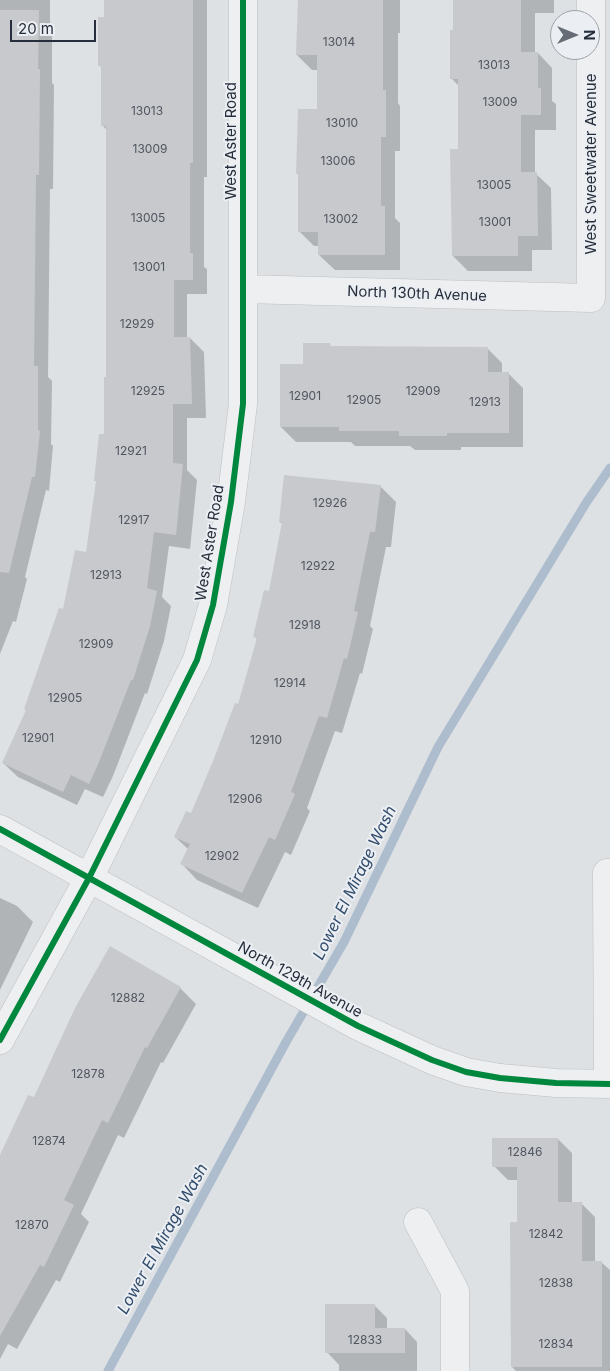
<!DOCTYPE html>
<html>
<head>
<meta charset="utf-8">
<style>
	body { margin:0 }
	#map { position:relative; width:610px; height:1371px; overflow:hidden; background:#dee1e4; font-family:Inter,sans-serif }
	canvas { display:block }
	.north { position:absolute; left:550px; top:10px; width:50px; height:50px; box-sizing:border-box; background:#ebeff3; border:1px solid #9da2a9; border-radius:50%; rotate:90deg; font-size:14px; font-weight:700; line-height:20px; text-align:center; color:#272e3b }
	.north::after { content:''; display:block; margin:auto; width:18px; height:22px; background:#676d76; clip-path:polygon(50% 0,100% 100%,50% 72%,0 100%) }
	.scale { position:absolute; left:10px; top:20px; width:86px; height:22px; box-sizing:border-box; border:2px solid #272e3b; border-top:0; padding-left:6px; font-size:15px; line-height:18px; white-space:nowrap; color:#272e3b; -webkit-text-stroke:4px #ebeff3; paint-order:stroke }
</style>
</head>
<body>
<div id="map">
<canvas width="610" height="1371"></canvas>
<div class="north">N</div>
<div class="scale">20 m</div>
</div>
<script>
const ctx = document.querySelector('canvas').getContext('2d');
ctx.lineJoin = 'round';
function paint(path, color) { ctx.fillStyle = color; ctx.fill(path, 'evenodd'); }
const shape = rows => new Path2D(rows.map(r => 'M' + r).join(''));
function stroke(path, color, width, dash) { ctx.strokeStyle = color; ctx.lineWidth = width; ctx.lineCap = dash ? 'butt' : 'round'; ctx.setLineDash(dash || []); ctx.stroke(path); }
function label(font, color, halo, rows, align = 'center') {
  ctx.font = font + ' Inter,sans-serif'; ctx.lineWidth = 4; ctx.setLineDash([]); ctx.textBaseline = 'middle'; ctx.strokeStyle = halo; ctx.fillStyle = color; for (const [text, x, y, turn = 0] of rows) {
    ctx.save(); ctx.translate(x, y); ctx.rotate((+turn || 0) * Math.PI / 180); ctx.textAlign = isNaN(turn) ? turn : align; if (halo) ctx.strokeText(text, 0, 0); ctx.fillText(text, 0, 0); ctx.restore();
  }
}
const shadow = shape([
	[0,0,50,0,50,22,52,25,52,83,54,85,53,189,50,189,48,377,52,381,51,444,53,446,49,491,46,490,25,577,27,579,16,622,13,621,0,654],
	[105,0,207,0,207,177,204,177,204,267,207,269,207,294,187,294,187,338,190,338,204,352,206,418,187,418,187,470,197,480,190,549,169,546,162,597,171,606,164,641,147,694,145,693,113,776,103,797,85,789,77,805,18,777,3,763,27,711,25,709,87,553,106,436,108,378,108,131,102,125,102,68,100,66,105,18],
	[299,0,400,0,400,33,398,33,398,103,400,106,400,151,395,151,395,218,400,223,400,270,335,270,319,255,319,246,314,246,299,231,299,175,297,173,318,110,318,70,312,70,297,55],
	[455,0,554,0,554,13,535,13,535,53,538,53,552,68,552,101,556,104,556,130,535,130,535,173,551,188,552,250,532,250,532,271,468,271,453,256,459,150,459,86,451,78],
	[329,344,332,347,488,349,502,363,502,373,508,373,523,388,523,447,461,447,461,450,415,450,410,446,355,446,351,442,296,442,281,427,304,365],
	[380,486,396,502,391,547,386,547,370,626,373,629,362,674,360,673,342,733,335,731,307,808,310,811,291,855,285,852,258,908,197,880,182,864,189,850,175,837,191,814,239,705,258,640,254,636,270,593,283,524,280,522],
	[0,898,17,906,33,922,0,990],
	[110,948,180,988,196,1004,163,1063,161,1062,124,1138,118,1135,81,1214,89,1222,60,1282,56,1280,17,1349,8,1344,0,1359,0,1158,34,1099],
	[558,1139,572,1153,572,1203,581,1203,595,1217,595,1262,601,1262,610,1270,610,1371,516,1371,512,1367,518,1223,518,1180,508,1180,494,1166],
	[375,1306,387,1318,387,1329,405,1329,417,1342,417,1371,339,1371,339,1365,327,1352]
]);
const stream = shape([
	[108,1371,286,1042,344,942,438,747,586,503,610,468]
]);
const building = shape([
	[104,0,193,0,193,163,190,163,190,253,193,253,193,280,174,280,174,337,190,337,192,404,173,404,173,463,183,464,176,535,154,532,147,588,157,591,150,626,133,680,131,680,99,762,89,784,71,775,63,792,2,763,26,710,24,709,59,608,63,609,75,550,86,552,96,481,94,481,99,434,104,434,104,377,106,377,106,126,101,126,101,66,98,66,98,17,104,17],
	[298,0,383,0,383,90,386,90,386,137,381,137,381,206,385,206,385,255,318,255,318,232,298,232,298,174,296,174,298,109,317,109,317,55,296,55],
	[453,0,521,0,521,52,538,52,538,88,541,88,541,115,521,115,521,172,537,172,538,236,518,236,518,256,452,256,450,149,458,149,458,79,450,79,450,30,453,30],
	[0,10,39,10,38,69,40,69,39,175,36,175,34,366,38,366,38,430,40,431,35,477,32,477,9,573,0,572],
	[303,343,330,343,330,346,488,347,488,372,509,372,509,433,447,433,447,436,399,436,399,431,339,431,339,427,280,427,280,364,303,364],
	[284,475,381,485,375,532,370,532,354,611,358,612,347,659,344,658,327,718,319,716,291,792,295,794,275,840,269,837,242,893,180,864,190,844,174,837,186,811,191,813,213,761,235,703,238,704,257,638,253,637,264,590,269,591,282,522,279,522],
	[110,946,181,987,147,1048,145,1047,108,1123,102,1120,64,1200,74,1205,44,1267,40,1265,0,1336,0,1155,28,1095,34,1097,75,1008],
	[492,1138,558,1138,558,1202,582,1202,582,1261,602,1261,602,1367,511,1367,510,1222,517,1222,517,1167,492,1167],
	[325,1304,375,1304,375,1328,405,1328,405,1353,325,1353]
]);
const street = shape([
	[243,289,591,298,591,0],
	[0,829,358,1026,432,1060,466,1072,500,1078,556,1083,610,1084],
	[0,1040,89,878,197,660,213,605,231,502,243,404,243,0],
	[608,1084,607,873,610,873],
	[418,1222,455,1291,455,1371]
]);
const cycleway = shape([
	[0,829,358,1026,432,1060,466,1072,500,1078,556,1083,610,1084],
	[0,1040,89,878,197,660,213,605,231,502,243,404,243,0]
]);
const numberNames = [
	["13014",339,42],
	["13013",494,65],
	["13009",500,102],
	["13013",147,111],
	["13010",342,123],
	["13009",150,149],
	["13006",338,161],
	["13005",494,185],
	["13005",148,218],
	["13002",341,219],
	["13001",495,222],
	["13001",149,267],
	["12929",137,324],
	["12925",148,391],
	["12909",423,391],
	["12901",305,396],
	["12905",364,400],
	["12913",485,402],
	["12921",131,451],
	["12926",330,503],
	["12917",134,520],
	["12922",318,566],
	["12913",106,575],
	["12918",305,625],
	["12909",96,644],
	["12914",290,683],
	["12905",65,698],
	["12901",38,738],
	["12910",266,740],
	["12906",245,799],
	["12902",222,856],
	["12882",128,998],
	["12878",88,1074],
	["12874",49,1141],
	["12846",525,1152],
	["12870",32,1225],
	["12842",546,1234],
	["12838",556,1283],
	["12833",365,1340],
	["12834",556,1344]
];
const streetNames = [
	["West Aster Road",231,141,-90],
	["West Sweetwater Avenue",591,164,-90],
	["North 130th Avenue",417,294,2],
	["West Aster Road",210,543,-81],
	["North 129th Avenue",300,980,29]
];
const waterNames = [
	["Lower El Mirage Wash",355,883,-64],
	["Lower El Mirage Wash",163,1239,-61]
];
paint(shadow, '#0003');
stroke(stream, '#adbdce', 9);
paint(building, '#c7c9cc');
stroke(street, '#bcbfc2', 29);
stroke(street, '#eeeff0', 28);
stroke(cycleway, '#00873e', 6);
label('12px', '#505660', null, numberNames);
label('15px', '#272e3b', '#ebeff3', streetNames);
label('italic 16px', '#334d6d', '#ebeff3', waterNames);
</script>
</body>
</html>
